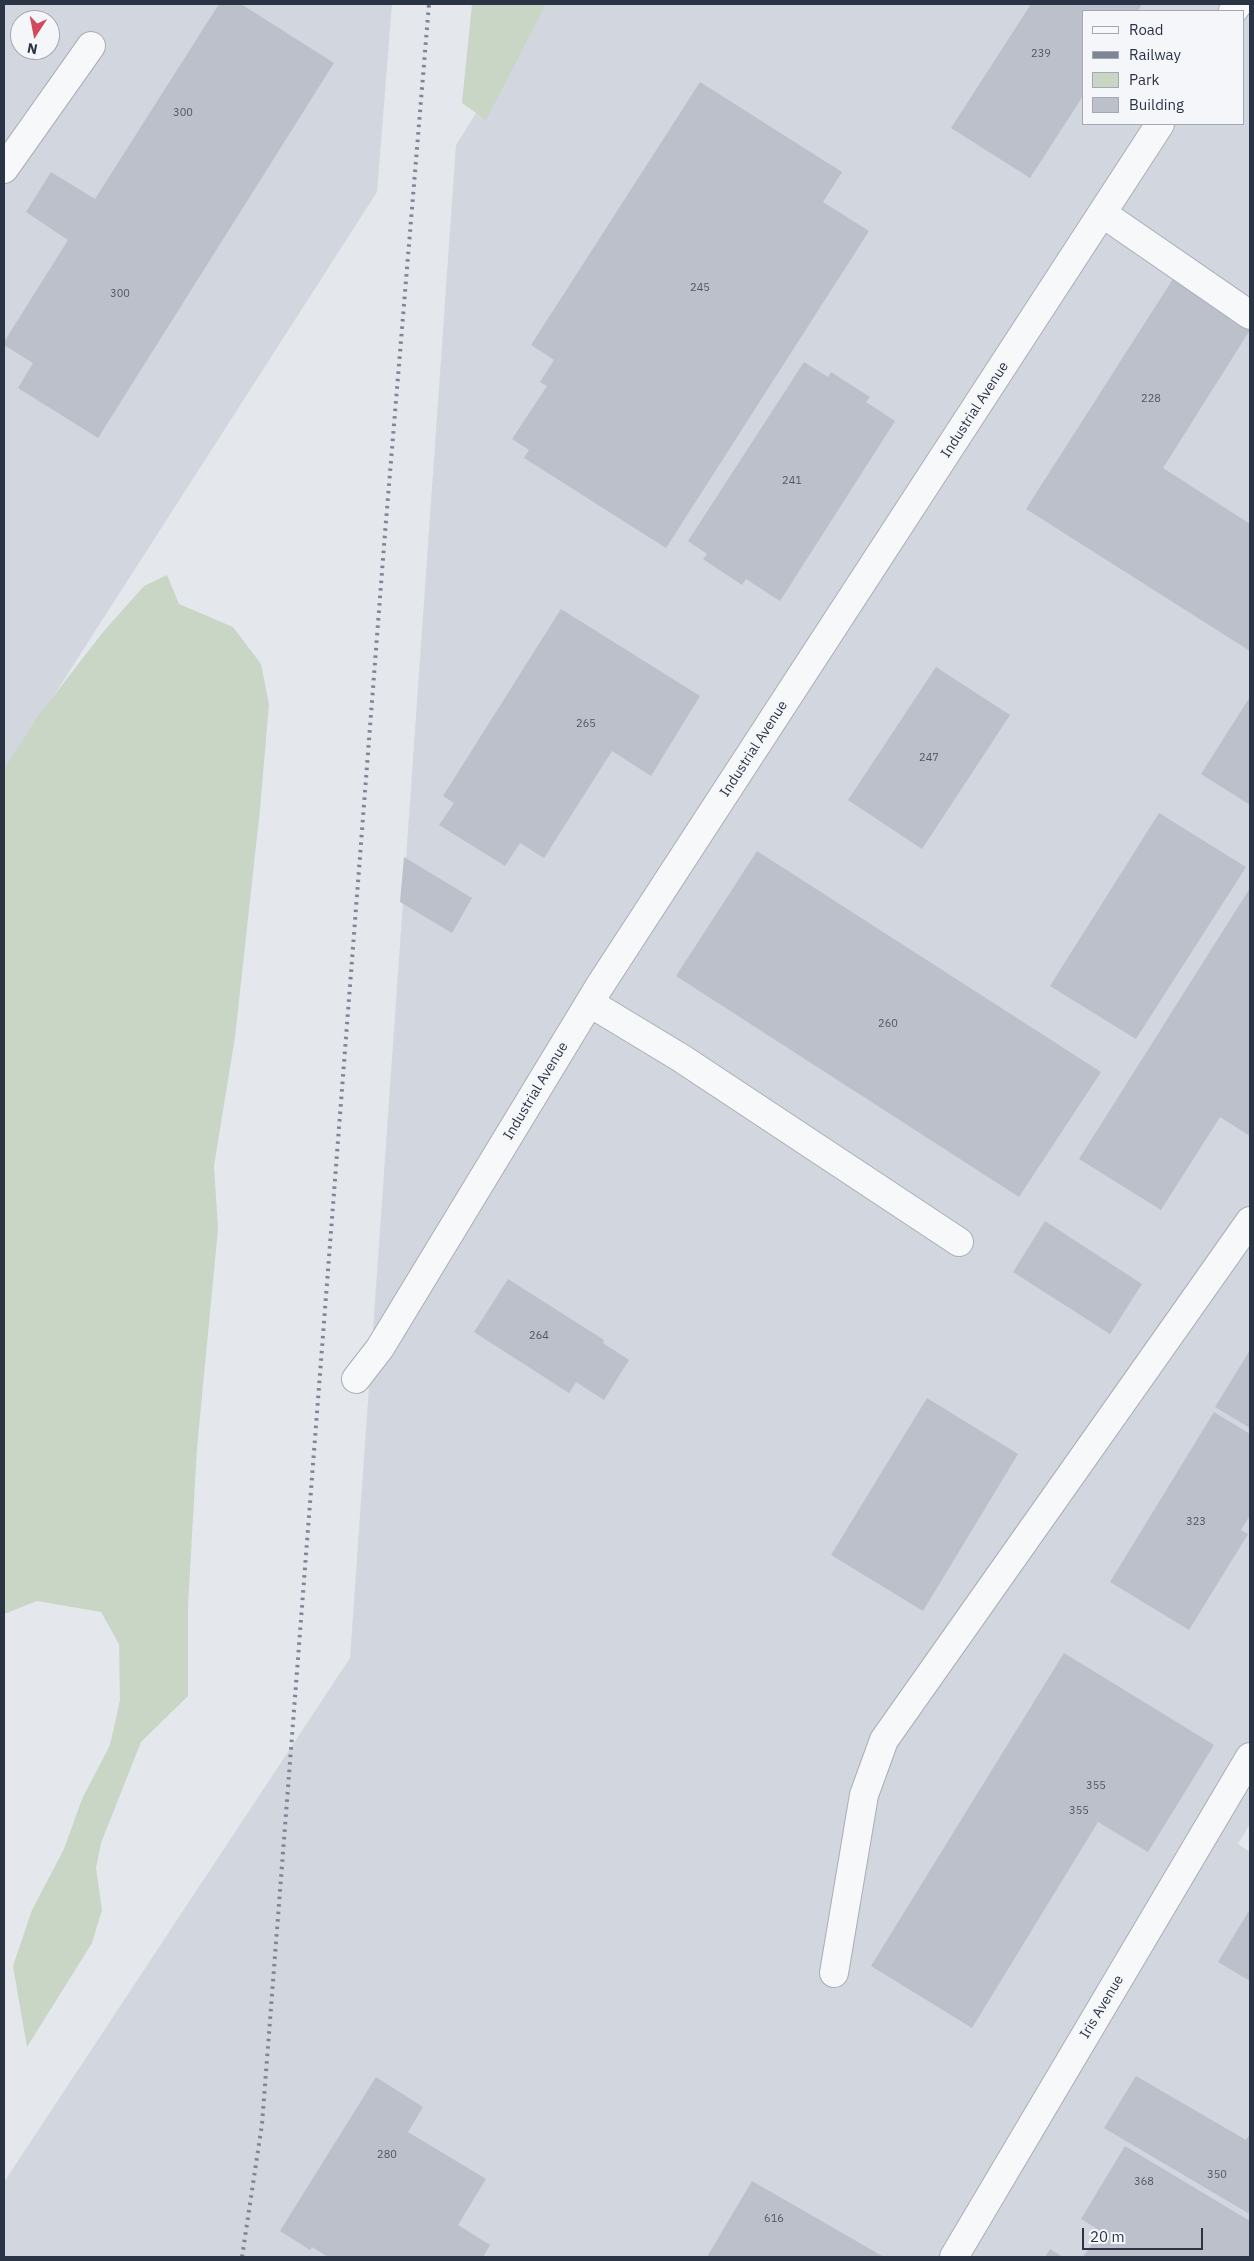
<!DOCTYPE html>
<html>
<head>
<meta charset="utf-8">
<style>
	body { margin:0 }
	#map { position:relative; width:1254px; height:2261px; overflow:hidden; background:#e4e7ec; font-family:"IBM Plex Sans",sans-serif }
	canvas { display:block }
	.frame { position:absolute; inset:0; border:5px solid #2b3445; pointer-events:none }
	.legend { position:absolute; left:1082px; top:10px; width:162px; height:115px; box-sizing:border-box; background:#f4f6f9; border:1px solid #a4a8b1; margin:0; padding:6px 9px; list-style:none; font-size:15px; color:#2b3445 }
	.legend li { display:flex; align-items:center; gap:10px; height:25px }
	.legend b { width:25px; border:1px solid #a4a8b1 }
	.north { position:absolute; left:10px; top:10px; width:50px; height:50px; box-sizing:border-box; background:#f4f6f9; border:1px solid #a4a8b1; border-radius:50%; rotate:191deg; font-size:14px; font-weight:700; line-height:20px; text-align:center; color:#2b3445 }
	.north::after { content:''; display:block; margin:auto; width:18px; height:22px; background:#d1495b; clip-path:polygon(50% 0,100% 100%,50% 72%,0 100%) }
	.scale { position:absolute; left:1082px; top:2228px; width:121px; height:22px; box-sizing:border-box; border:2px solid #2b3445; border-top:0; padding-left:6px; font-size:15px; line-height:18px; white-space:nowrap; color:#2b3445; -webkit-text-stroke:4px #f4f6f9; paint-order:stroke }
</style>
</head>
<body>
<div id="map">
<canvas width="1254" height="2261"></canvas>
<div class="frame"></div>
<ul class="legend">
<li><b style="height:6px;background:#f7f8fa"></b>Road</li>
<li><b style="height:6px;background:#7d8696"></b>Railway</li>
<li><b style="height:14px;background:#c9d6c5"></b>Park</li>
<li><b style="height:14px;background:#bbc0ca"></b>Building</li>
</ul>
<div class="north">N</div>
<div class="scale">20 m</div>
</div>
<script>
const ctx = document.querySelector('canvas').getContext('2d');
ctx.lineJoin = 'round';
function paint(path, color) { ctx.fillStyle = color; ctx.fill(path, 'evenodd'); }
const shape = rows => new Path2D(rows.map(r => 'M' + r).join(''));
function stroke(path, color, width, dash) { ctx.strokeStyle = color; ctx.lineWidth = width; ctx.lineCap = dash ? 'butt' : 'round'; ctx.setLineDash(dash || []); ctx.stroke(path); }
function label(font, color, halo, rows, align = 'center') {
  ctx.font = font + ' "IBM Plex Sans",sans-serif'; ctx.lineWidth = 4; ctx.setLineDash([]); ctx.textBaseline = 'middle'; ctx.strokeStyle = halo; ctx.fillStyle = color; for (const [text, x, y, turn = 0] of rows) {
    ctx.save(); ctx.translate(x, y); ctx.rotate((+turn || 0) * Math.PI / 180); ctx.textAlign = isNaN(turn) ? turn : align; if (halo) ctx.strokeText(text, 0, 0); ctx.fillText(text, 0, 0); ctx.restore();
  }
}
const built = shape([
	[4,4,392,4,377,192,4,773],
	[20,20,50,20,50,50,20,50],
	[545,4,1250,4,1250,1824,1238,1844,1250,1852,1250,2257,4,2257,4,2182,350,1658,456,145],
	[1083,11,1243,11,1243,124,1083,124]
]);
const green = shape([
	[472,4,546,4,486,120,462,103],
	[167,575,179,604,233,627,261,664,269,704,260,809,235,1037,214,1166,218,1229,197,1448,188,1605,188,1696,141,1742,101,1843,96,1868,102,1910,92,1943,27,2047,13,1966,32,1910,64,1849,82,1799,110,1745,120,1700,119,1644,101,1612,37,1601,4,1614,4,769,38,716,103,632,144,586]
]);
const building = shape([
	[219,4,241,4,334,63,98,438,18,388,33,363,4,345,4,342,68,240,26,212,51,172,95,199],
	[1031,4,1142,4,1138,11,1083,11,1083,96,1030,178,951,128],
	[700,82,842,172,823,202,869,231,666,548,524,458,529,450,512,439,547,386,540,382,554,360,531,345],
	[1178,271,1250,322,1250,330,1163,468,1250,524,1250,651,1026,509],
	[804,362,828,377,831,372,870,397,866,402,895,421,780,601,746,579,742,585,703,559,707,554,688,541],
	[561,609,700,696,651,776,612,751,544,858,520,843,505,866,439,825,454,803,443,796],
	[936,667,1010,715,922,849,848,800],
	[1250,697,1250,805,1201,774],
	[1159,813,1246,867,1136,1039,1050,986],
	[757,851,1101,1072,1019,1197,676,976],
	[404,857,472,898,452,933,400,902],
	[1250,888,1250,1136,1220,1117,1161,1210,1079,1159],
	[1045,1221,1142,1284,1110,1334,1013,1272],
	[508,1279,604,1340,603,1343,629,1360,604,1400,576,1382,569,1393,474,1332],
	[1250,1350,1250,1428,1215,1407],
	[927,1398,1018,1454,923,1611,831,1555],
	[1214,1412,1250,1434,1250,1515,1241,1530,1248,1534,1189,1630,1110,1582],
	[1064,1653,1214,1745,1148,1852,1098,1822,972,2028,871,1966],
	[1250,1909,1250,1981,1218,1962],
	[1136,2076,1246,2140,1250,2134,1250,2210,1248,2213,1104,2128],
	[376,2077,423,2107,408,2132,486,2179,458,2225,490,2245,483,2257,328,2257,312,2247,310,2250,280,2231],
	[1125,2146,1250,2221,1250,2253,1248,2257,1083,2257,1096,2238,1103,2242,1107,2235,1081,2219],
	[752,2181,884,2257,707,2257],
	[1050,2249,1063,2257,1045,2257]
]);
const minor = shape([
	[1233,11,1238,4],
	[4,169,91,46],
	[1102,213,1250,315],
	[590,1003,681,1058,959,1242],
	[356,1379,380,1348,599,987,1160,124],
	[834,1973,864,1795,884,1740,1250,1221],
	[954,2257,1250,1757]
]);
const rail = shape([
	[242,2257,262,2124,385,533,429,4]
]);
const numberNames = [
	["239",1041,54],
	["300",183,113],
	["245",700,288],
	["300",120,294],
	["228",1151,399],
	["241",792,481],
	["265",586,724],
	["247",929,758],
	["260",888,1024],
	["264",539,1336],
	["323",1196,1522],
	["355",1096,1786],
	["355",1079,1811],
	["280",387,2155],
	["350",1217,2175],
	["368",1144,2182],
	["616",774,2219]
];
const streetNames = [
	["Industrial Avenue",975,410,-57],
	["Industrial Avenue",754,749,-57],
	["Industrial Avenue",536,1091,-59],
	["Iris Avenue",1102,2007,-59]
];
paint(built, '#d2d6de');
paint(green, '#c9d6c5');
paint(building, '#bbc0ca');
stroke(minor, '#a9aeb7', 30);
stroke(minor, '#f7f8fa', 28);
stroke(rail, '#7d8696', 4, [2.5, 5]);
label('11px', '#4f5766', null, numberNames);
label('14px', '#2b3445', '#f4f6f9', streetNames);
</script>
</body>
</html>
